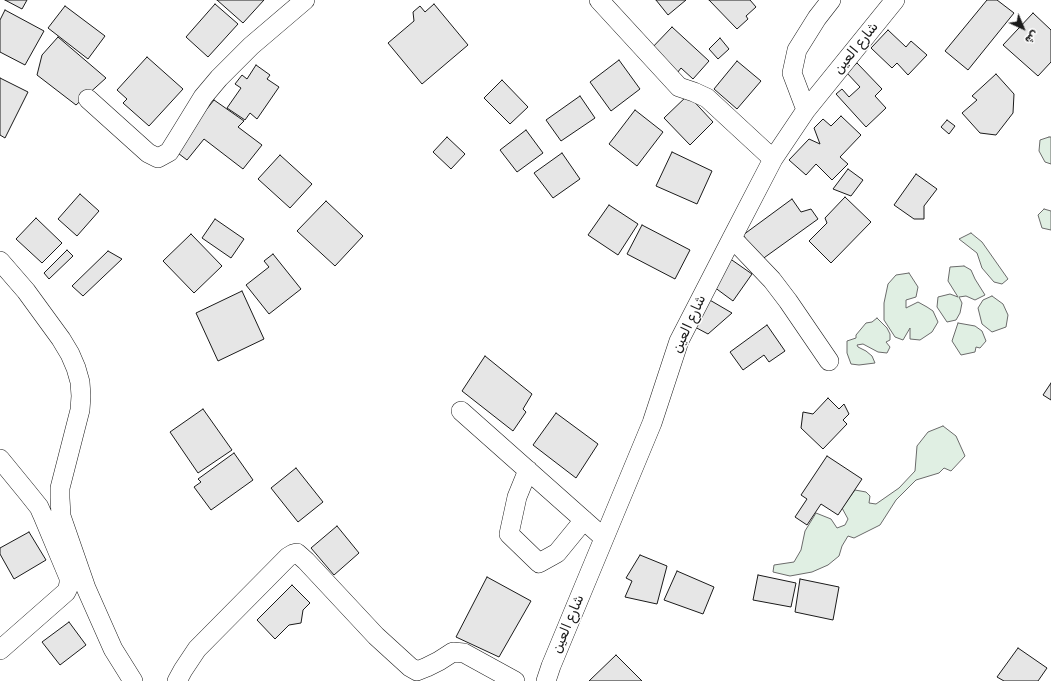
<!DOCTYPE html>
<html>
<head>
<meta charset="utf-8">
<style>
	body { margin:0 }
	#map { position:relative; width:1051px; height:681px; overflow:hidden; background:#fff; font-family:Rubik,Vazirmatn,sans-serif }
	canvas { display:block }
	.north { position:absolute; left:1003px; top:8px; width:40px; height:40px; -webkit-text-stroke:3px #fff; paint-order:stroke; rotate:136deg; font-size:11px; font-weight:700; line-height:16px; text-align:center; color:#1a1a1a }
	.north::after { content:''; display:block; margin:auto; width:14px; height:18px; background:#1a1a1a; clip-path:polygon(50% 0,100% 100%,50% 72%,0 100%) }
</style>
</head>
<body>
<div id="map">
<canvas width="1051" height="681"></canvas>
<div class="north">ش</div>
</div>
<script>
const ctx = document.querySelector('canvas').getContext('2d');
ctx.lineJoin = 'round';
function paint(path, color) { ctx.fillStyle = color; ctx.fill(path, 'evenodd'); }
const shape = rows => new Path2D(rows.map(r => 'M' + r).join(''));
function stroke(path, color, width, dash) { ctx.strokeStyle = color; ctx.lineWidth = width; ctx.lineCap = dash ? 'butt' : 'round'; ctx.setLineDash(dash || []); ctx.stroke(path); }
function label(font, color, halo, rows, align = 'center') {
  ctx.font = font + ' Rubik,Vazirmatn,sans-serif'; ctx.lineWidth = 3; ctx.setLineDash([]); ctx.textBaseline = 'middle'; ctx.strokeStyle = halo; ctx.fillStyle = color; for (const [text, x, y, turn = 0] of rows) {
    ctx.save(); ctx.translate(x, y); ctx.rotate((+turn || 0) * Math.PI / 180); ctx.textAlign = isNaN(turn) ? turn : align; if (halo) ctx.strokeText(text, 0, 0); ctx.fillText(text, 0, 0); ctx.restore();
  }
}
const green = shape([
	[1049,137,1051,137,1051,164,1045,162,1039,151,1040,140,1049,137],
	[1044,209,1051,211,1051,230,1042,228,1038,215,1044,209],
	[971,233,982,242,1008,279,1002,284,994,282,982,268,977,253,959,239,971,233],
	[964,266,971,270,975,279,985,295,975,300,966,296,959,297,962,303,960,313,956,320,947,322,937,307,938,297,950,294,958,297,948,281,950,267,964,266],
	[909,273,918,287,916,297,906,300,906,308,918,302,927,307,933,311,938,322,932,332,920,340,910,339,910,328,903,340,895,337,884,320,884,303,888,284,896,275,909,273],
	[992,296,1003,304,1008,315,1006,327,992,332,982,324,978,308,983,300,992,296],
	[877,318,887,328,890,334,890,340,886,342,890,347,887,353,878,352,863,344,857,345,858,347,866,351,872,356,875,363,859,365,851,364,847,353,847,341,856,338,856,335,866,323,872,322,877,318],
	[958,323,975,326,982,331,986,341,980,348,976,347,975,352,961,355,952,341,958,323],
	[943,426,956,436,965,456,951,471,944,468,939,473,916,480,896,500,880,525,854,538,848,536,842,546,839,556,828,565,812,572,790,576,773,572,774,565,794,562,801,550,805,531,816,513,831,519,837,528,845,525,848,519,842,508,855,490,866,492,870,496,869,503,876,504,899,488,915,471,917,446,928,432,943,426]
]);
const building = shape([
	[5,0,27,0,22,9,5,0],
	[217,0,264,0,243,23,217,0],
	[656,0,686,0,668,15,656,0],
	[709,0,750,0,756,7,746,16,748,19,737,29,709,0],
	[987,0,997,0,1014,13,968,70,945,51,987,0],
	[215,4,238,24,208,57,186,37,215,4],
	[434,4,468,45,422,84,388,43,414,21,413,12,420,6,425,12,434,4],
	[65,6,105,36,88,59,48,28,65,6],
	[5,10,44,31,25,65,0,52,0,20,5,10],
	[1033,13,1051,30,1051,62,1038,76,1003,45,1033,13],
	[672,27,709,61,693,79,681,68,674,77,649,51,672,27],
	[888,30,906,47,911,41,927,55,908,75,897,63,892,68,871,48,888,30],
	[58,37,106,78,76,105,37,75,42,55,58,37],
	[720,38,729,49,718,59,709,49,720,38],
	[147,57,183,89,149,126,123,103,127,99,117,90,147,57],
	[619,60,640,89,611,111,590,82,619,60],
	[737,61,761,81,737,109,714,89,737,61],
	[857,63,882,89,875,96,886,108,866,127,836,94,842,89,849,97,860,87,846,72,857,63],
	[256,65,270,75,267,79,279,87,257,119,250,113,245,120,227,108,241,88,235,84,242,75,247,79,256,65],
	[996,74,1014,94,1013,113,996,135,980,133,962,113,977,100,972,96,996,74],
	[0,78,28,92,5,138,0,135,0,78],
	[502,80,528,107,510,124,484,98,502,80],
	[688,95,713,122,690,145,664,118,688,95],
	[580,96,595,118,561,141,546,120,580,96],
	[214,100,244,121,238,127,262,145,243,169,204,139,187,160,174,150,214,100],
	[635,110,663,132,637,166,609,144,635,110],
	[841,116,861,135,840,157,848,164,832,180,816,164,806,175,789,160,809,139,820,144,814,128,823,119,831,126,841,116],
	[947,120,955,126,949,134,941,127,947,120],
	[526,130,543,153,517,172,500,150,526,130],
	[447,137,465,154,451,169,433,152,447,137],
	[672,152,712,171,697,204,656,186,672,152],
	[562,153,580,179,553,198,534,173,562,153],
	[280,155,312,184,290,208,258,179,280,155],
	[848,169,863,180,851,196,833,189,848,169],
	[916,174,937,189,924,206,924,219,914,219,894,205,916,174],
	[80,194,99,211,77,236,58,219,80,194],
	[845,197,871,222,831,263,809,241,827,223,825,218,845,197],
	[792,199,801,212,811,209,818,219,761,260,743,235,792,199],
	[326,201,363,236,335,266,297,231,326,201],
	[609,205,638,224,618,255,588,235,609,205],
	[36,218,62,243,42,263,16,239,36,218],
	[215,219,244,239,231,258,202,238,215,219],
	[642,225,690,250,675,279,627,254,642,225],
	[191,234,222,266,194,293,163,261,191,234],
	[67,250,73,256,49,279,44,273,67,250],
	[108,251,122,259,83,296,72,286,108,251],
	[273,254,301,289,269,314,246,285,269,267,264,261,273,254],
	[729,258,752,274,733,301,710,284,729,258],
	[242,291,264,339,218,361,196,313,242,291],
	[708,299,732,313,708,334,693,326,708,299],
	[767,325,785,351,769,362,764,355,743,370,730,352,767,325],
	[485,356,532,394,523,409,526,412,513,431,462,391,485,356],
	[1051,383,1051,400,1043,395,1051,383],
	[828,398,839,409,844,404,849,414,843,420,847,424,823,449,801,428,803,412,813,414,828,398],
	[203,409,232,450,198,473,170,432,203,409],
	[556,413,598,444,576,478,533,445,556,413],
	[234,453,253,480,211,510,194,487,201,482,198,479,234,453],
	[827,456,862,479,838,515,821,504,807,525,795,517,807,499,801,495,827,456],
	[296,468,323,502,298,522,271,488,296,468],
	[337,526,359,553,334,575,311,548,337,526],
	[29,532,46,560,14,579,0,554,0,548,29,532],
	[640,555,667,566,657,604,625,597,632,581,626,578,640,555],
	[677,571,714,587,703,614,664,600,677,571],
	[758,575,796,583,791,607,753,600,758,575],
	[487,577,531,601,499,657,456,637,487,577],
	[800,579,839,587,833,620,795,612,800,579],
	[292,585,310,603,303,610,301,623,289,625,275,639,257,620,292,585],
	[69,622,86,645,60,665,42,642,69,622],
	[1018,648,1047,668,1038,681,1004,681,997,677,1018,648],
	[616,655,642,681,589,681,616,655]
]);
const minor = shape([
	[599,0,679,87,694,92,707,98,773,159],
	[88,99,148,153,158,158,169,152,179,136,203,97,219,78,251,46,305,0],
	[806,110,792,73,797,50,817,18,831,0],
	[732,238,772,280,788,301,829,361],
	[0,261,26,291,61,339,70,354,76,368,80,382,81,396,80,410,60,488,60,498,61,516,86,588,113,649,133,681],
	[461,411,604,538],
	[0,459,27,492,39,507,43,516,69,578,69,583,68,588,66,592,0,650],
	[528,470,517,497,509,534,539,563,557,553,584,520],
	[177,681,183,670,197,649,288,557,293,554,297,553,306,561,376,636,410,667,417,671,427,667,439,661,453,652,464,653,515,681],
	[546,681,551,666,652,423,679,341,732,238,773,159,806,110,895,0]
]);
const streetNames = [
	["شارع العين",856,48,-51],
	["شارع العين",689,324,-65],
	["شارع العين",568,624,-67]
];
paint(green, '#e0efe3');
stroke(green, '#6a6a6a', 1);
paint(building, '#e6e6e6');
stroke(building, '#1a1a1a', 1);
stroke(minor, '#1a1a1a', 20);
stroke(minor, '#fff', 19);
label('14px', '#1a1a1a', '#fff', streetNames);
</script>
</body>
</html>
